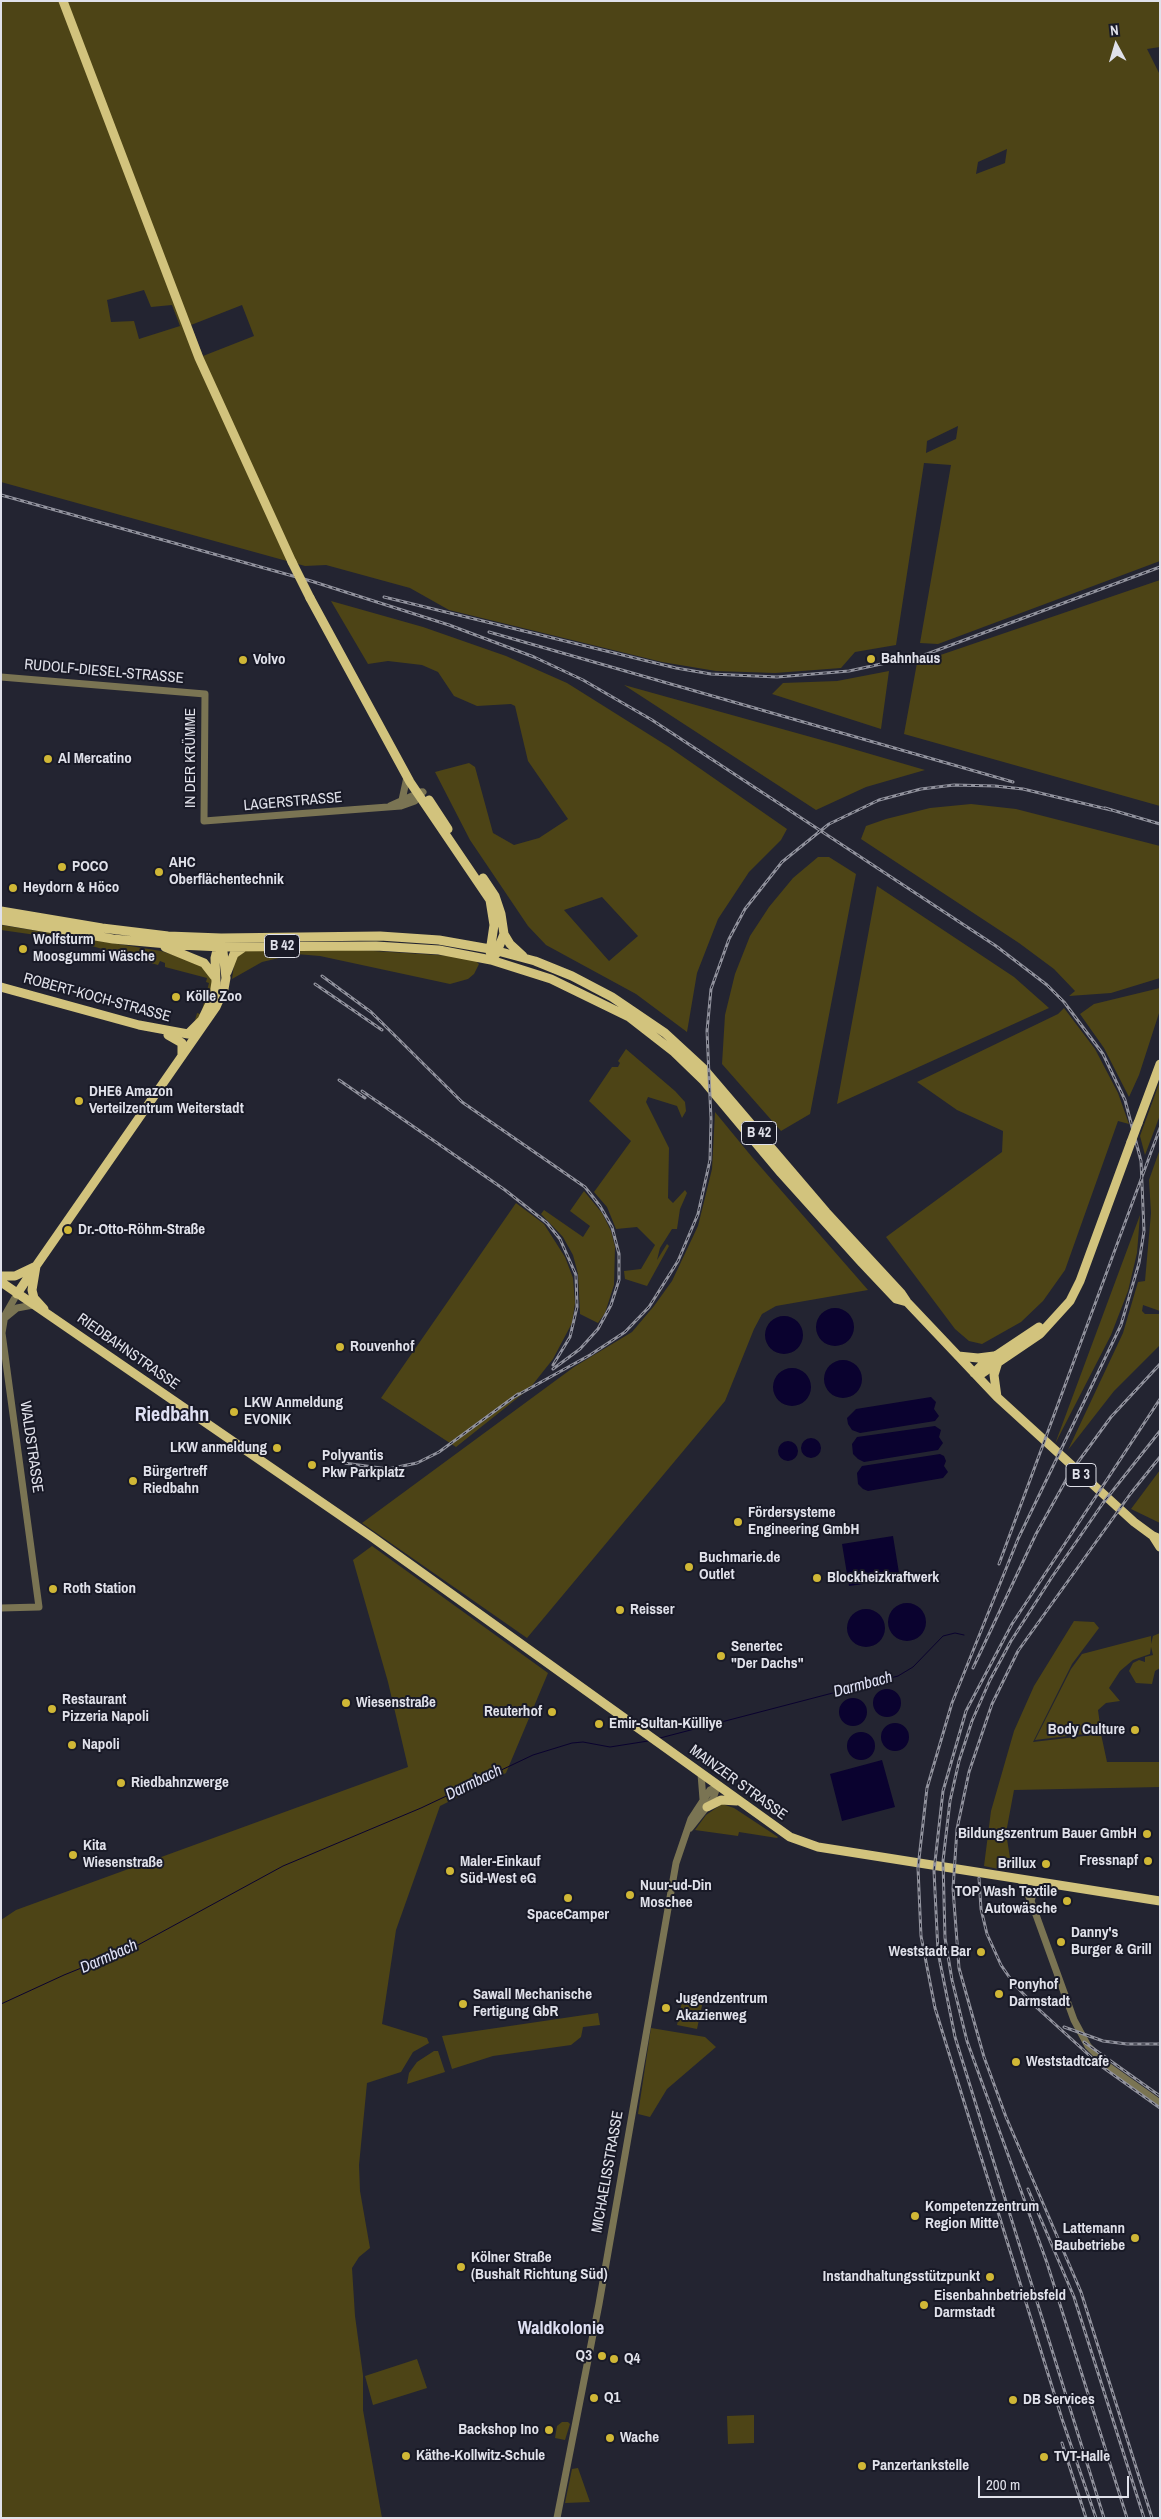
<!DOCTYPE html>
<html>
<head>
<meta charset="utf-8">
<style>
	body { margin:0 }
	#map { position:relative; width:1161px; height:2519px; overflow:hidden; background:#232431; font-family:"Archivo Narrow",sans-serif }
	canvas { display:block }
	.frame { position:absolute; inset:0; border:2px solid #e0e1ea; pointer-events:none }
	.north { position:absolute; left:1091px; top:20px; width:50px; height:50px; -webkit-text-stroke:4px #191a27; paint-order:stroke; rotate:354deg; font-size:14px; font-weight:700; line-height:20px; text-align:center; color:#e0e1ea }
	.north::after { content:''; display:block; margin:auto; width:18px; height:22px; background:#e0e1ea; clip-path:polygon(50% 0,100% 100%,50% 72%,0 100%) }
	.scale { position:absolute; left:978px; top:2476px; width:151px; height:22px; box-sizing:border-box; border:2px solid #e0e1ea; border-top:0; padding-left:6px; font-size:15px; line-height:18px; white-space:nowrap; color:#e0e1ea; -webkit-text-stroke:4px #191a27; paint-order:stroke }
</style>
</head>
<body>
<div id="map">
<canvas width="1161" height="2519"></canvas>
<div class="frame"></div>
<div class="north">N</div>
<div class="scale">200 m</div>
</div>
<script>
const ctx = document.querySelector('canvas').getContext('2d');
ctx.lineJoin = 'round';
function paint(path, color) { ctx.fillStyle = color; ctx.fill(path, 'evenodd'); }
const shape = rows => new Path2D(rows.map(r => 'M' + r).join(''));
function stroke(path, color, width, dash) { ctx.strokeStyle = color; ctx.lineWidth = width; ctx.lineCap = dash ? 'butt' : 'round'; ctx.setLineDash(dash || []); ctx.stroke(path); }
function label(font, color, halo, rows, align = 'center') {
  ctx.font = font + ' "Archivo Narrow",sans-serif'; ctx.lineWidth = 4; ctx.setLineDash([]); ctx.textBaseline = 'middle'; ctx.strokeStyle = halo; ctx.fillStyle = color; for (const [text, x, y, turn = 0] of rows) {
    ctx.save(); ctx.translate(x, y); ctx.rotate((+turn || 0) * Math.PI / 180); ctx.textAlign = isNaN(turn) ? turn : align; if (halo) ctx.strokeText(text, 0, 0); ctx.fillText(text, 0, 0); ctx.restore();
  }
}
const green = shape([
	[1,1,1160,1,1160,47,1147,49,1160,75,1160,561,938,644,920,643,951,465,924,463,896,645,855,652,841,668,775,673,716,671,662,662,449,610,410,588,326,565,305,566,1,482],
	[1007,149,1005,163,976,174,978,162],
	[144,290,151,307,172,305,180,326,139,339,134,321,111,322,107,300],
	[242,305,254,336,203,356,191,325],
	[958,426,956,439,926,453,927,441],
	[1160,580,1160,806,904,734,917,663],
	[331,601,423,627,506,656,567,683,669,747,787,829,781,840,749,872,718,919,697,973,687,1032,636,994,546,945,528,926,470,840,435,772,469,763,475,767,493,833,514,845,539,838,568,819,528,761,515,706,511,704,477,706,454,696,438,672,422,665,388,661,368,664],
	[602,897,638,936,609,961,564,910],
	[889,671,881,729,772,694,783,683,837,681],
	[624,685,836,744,925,770,866,787,816,810],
	[971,804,1016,809,1160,846,1160,978,1111,993,1069,996,1075,991,1054,969,1019,943,861,839,866,826,886,819,930,808],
	[818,857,829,857,856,874,810,1114,781,1131,722,1064,725,1015,735,974,750,936,769,907,793,878],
	[877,886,1014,977,1049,1008,837,1104],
	[1,925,161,951,202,964,212,978,212,989,205,1008,194,1024,197,1013,201,1014,209,983,206,982,207,978,165,967,165,963,160,961,158,965,71,940,1,930],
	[358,950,452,956,476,961,479,964,474,974,468,979,450,984,320,956,296,954,262,962,232,979,235,958,245,951],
	[1160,988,1160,1010,1139,1075,1129,1097,1104,1048,1080,1014,1094,1004],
	[1064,1008,1095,1049,1118,1093,1129,1124,1118,1121,1065,1270,1043,1301,1021,1322,982,1344,969,1341,955,1329,886,1237,1002,1152,1003,1131,957,1110,917,1082,1058,1014],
	[626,1049,675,1091,685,1102,686,1111,682,1118,677,1106,648,1097,646,1102,669,1148,668,1198,673,1203,685,1190,687,1193,680,1209,677,1229,672,1229,660,1248,657,1260,667,1244,669,1246,647,1286,625,1279,624,1271,641,1269,655,1245,637,1227,616,1229,607,1207,594,1192,631,1141,589,1101,612,1067,618,1067,620,1063,618,1061],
	[1160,1081,1160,1115,1145,1155,1140,1136],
	[715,1112,752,1157,868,1290,776,1306,762,1314,754,1329,725,1401,527,1638,362,1523,574,1367,632,1332,654,1306,672,1281,698,1226,712,1169],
	[1160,1149,1160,1311,1143,1305,1142,1311,1145,1314,1160,1314,1160,1345,1114,1391,1068,1450,1123,1333,1138,1282,1145,1281,1151,1213,1149,1180],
	[584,1191,602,1213,611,1231,615,1247,614,1285,605,1313,598,1323,580,1314,578,1274,573,1255,563,1237,541,1214,544,1210,583,1237,590,1226,570,1211],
	[516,1203,544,1224,565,1257,573,1278,575,1303,572,1323,553,1359,530,1388,456,1447,381,1398],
	[1140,1215,1137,1253,1128,1291,1111,1335,1055,1444],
	[1160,1470,1160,1523,1131,1509],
	[372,1546,548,1673,506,1773,440,1806,396,1930,382,2024,427,2038,429,2043,413,2052,401,2072,367,2083,359,2165,360,2191,370,2248,359,2257,352,2268,355,2316,363,2375,363,2410,382,2518,1,2518,1,1920,16,1910,408,1767,388,1682,353,1560],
	[1074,1621,1094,1622,1099,1628,1072,1664,1033,1742,1101,1734,1107,1762,1160,1762,1160,1787,1014,1790,1006,1833,1011,1864,1009,1869,1003,1870,984,1866,991,1811,1014,1731,1034,1686],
	[1160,1633,1160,1668,1155,1671,1152,1684,1136,1683,1129,1671,1133,1663,1139,1660,1145,1662,1145,1657,1153,1655,1151,1647,1150,1654,1133,1660,1120,1671,1109,1688,1120,1701,1106,1703,1098,1710,1101,1732,1035,1740,1071,1669,1082,1654,1151,1636,1151,1644,1153,1636],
	[722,1804,734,1808,778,1837,777,1838,739,1832,738,1836,695,1830,706,1815],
	[683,1997,703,2001,697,2029,677,2025],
	[598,2013,600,2025,583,2027,581,2037,571,2045,493,2056,452,2069,442,2036],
	[651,2028,705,2037,716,2047,667,2089,650,2117,638,2114],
	[434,2051,438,2051,445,2072,407,2084,409,2073,417,2062],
	[417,2359,427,2388,373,2405,365,2376],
	[754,2415,754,2443,728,2444,727,2416],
	[562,2422,568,2422,570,2424,565,2440,555,2438,557,2426],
	[578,2468,590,2502,565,2503,572,2469]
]);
const water = shape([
	'816 1327a19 19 0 1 1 38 0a19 19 0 1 1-38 0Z',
	'765 1335a19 19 0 1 1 38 0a19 19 0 1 1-38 0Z',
	'824 1379a19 19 0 1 1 38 0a19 19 0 1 1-38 0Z',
	'773 1387a19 19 0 1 1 38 0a19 19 0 1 1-38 0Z',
	[931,1397,936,1402,934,1409,939,1416,935,1421,860,1433,852,1430,848,1424,847,1418,856,1409],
	[935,1426,941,1430,939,1437,943,1443,938,1450,864,1462,858,1459,853,1454,852,1444,857,1437],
	'801 1448a10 10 0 1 1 20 0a10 10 0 1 1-20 0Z',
	'778 1451a10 10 0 1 1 20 0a10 10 0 1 1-20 0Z',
	[940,1454,944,1456,946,1461,944,1466,948,1472,943,1478,868,1491,863,1489,858,1484,857,1473,862,1466],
	[893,1536,900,1579,849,1586,842,1544],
	'888 1622a19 19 0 1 1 38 0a19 19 0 1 1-38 0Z',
	'847 1628a19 19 0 1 1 38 0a19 19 0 1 1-38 0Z',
	'873 1703a14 14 0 1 1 28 0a14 14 0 1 1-28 0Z',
	'839 1712a14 14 0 1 1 28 0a14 14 0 1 1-28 0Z',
	'881 1737a14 14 0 1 1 28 0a14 14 0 1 1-28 0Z',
	'847 1746a14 14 0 1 1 28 0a14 14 0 1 1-28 0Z',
	[882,1760,895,1807,842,1821,830,1774]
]);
const stream = shape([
	[660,1738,898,1676,913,1667,943,1636,955,1633,964,1635],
	[1,2004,64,1975,138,1945,283,1866,421,1808,533,1755,572,1743,583,1742,610,1747,648,1741]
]);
const minor = shape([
	[1,677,205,694,204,821,401,806,415,801,423,792],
	[402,800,407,777],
	[390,806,421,792],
	[6,1317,17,1308,33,1305],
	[1,1608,39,1607,2,1333,5,1315,17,1294],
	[701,1774,703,1799],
	[690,1828,713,1799,717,1787],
	[1020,1879,1031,1901,1074,2020,1088,2046,1108,2066,1160,2103],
	[1031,1901,1035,1888,1040,1882],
	[557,2518,599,2304,676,1863,691,1819,710,1790,717,1787]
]);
const major = shape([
	[63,1,199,358,292,562],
	[310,598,410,782,490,900,494,925,490,952],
	[429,800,448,829],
	[483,878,495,896,501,914,504,934,496,954],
	[1,911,102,928,168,936,221,938,380,936,439,940,490,949,535,961,572,976,612,997,665,1033,703,1068,826,1212,901,1293,907,1302,997,1397,1134,1522,1153,1536,1160,1539],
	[1,920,113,939,178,945,223,947,376,946,439,950,491,960,551,979,629,1017,674,1052,704,1081,781,1173,862,1263,896,1299,907,1302],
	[504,934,510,944,523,956],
	[165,947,204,963,214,976],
	[227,972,234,954,244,947],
	[1,987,139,1025,188,1034,202,1020,214,995,216,982,215,958,219,942],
	[168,1035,182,1043,182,1056],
	[1138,1123,1160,1064],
	[1,1276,15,1276,36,1266],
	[1,1282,372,1537,790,1837,818,1847,1160,1901],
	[17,1294,31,1273],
	[44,1309,34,1298,32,1290,36,1266,216,1007,224,989,226,978,222,943],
	[958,1356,978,1358,994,1356],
	[974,1373,982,1365,1039,1327],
	[978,1376,1040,1334,1070,1301,1080,1281,1131,1142],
	[997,1397,994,1375,998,1362],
	[1153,1536,1160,1547],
	[707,1807,721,1800,737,1801]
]);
const rail = shape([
	[1,495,311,581,449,625,534,657,583,680,652,720,996,946,1047,985,1064,1002,1103,1054,1125,1100,1141,1161,1144,1231,1139,1263,1121,1325,1018,1539,952,1703,927,1788,918,1868,921,1936,935,2008,1062,2419,1096,2518],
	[384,597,676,668,711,674,777,677,849,671,927,654,1160,567],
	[489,632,1013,782],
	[1105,808,1160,824],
	[322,976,371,1012,462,1102,585,1187,600,1206,612,1227,619,1254,619,1280,611,1305,598,1329,580,1349,553,1369],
	[315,984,382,1030],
	[339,1080,365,1098],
	[362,1091,505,1190,547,1223,560,1239,576,1275,577,1307,570,1337,553,1365],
	[514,1397,590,1355,625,1332,649,1307,678,1261,698,1214,710,1160,711,1119,707,1031,711,989,729,939,745,909,782,862,829,824,879,800,921,789,954,785,995,786,1023,789,1111,810],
	[344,1463,388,1469,417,1463,439,1452,518,1394],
	[999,1564,1160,1128],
	[973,1668,1036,1534,1070,1473,1111,1417,1160,1364],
	[979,1878,981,1909,987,1934,1001,1965,1014,1984,1035,2006,1101,2066,1160,2108],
	[1064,2027,1103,2041,1127,2044,1160,2044],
	[1084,2042,1160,2096],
	[1028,2189,1074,2297,1144,2518],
	[1062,2443,1086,2518],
	[1104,2518,955,2037,938,1952,934,1871,943,1791,966,1711,1012,1624,1160,1399],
	[1127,2518,1047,2263,967,2041,952,1980,945,1938,943,1861,950,1801,959,1761,972,1721,990,1680,1011,1641,1052,1577,1103,1503,1160,1431],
	[1152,2518,1081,2292,1006,2117,984,2057,959,1968,953,1889,957,1829,969,1772,992,1704,1018,1651,1131,1493,1160,1457]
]);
const majorBridge = shape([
	[292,562,310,598],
	[1131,1142,1138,1123]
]);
const markers = [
	[871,659,5,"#d0b736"],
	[243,660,5,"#d0b736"],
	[48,759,5,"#d0b736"],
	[62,867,5,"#d0b736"],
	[159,872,5,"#d0b736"],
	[13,888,5,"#d0b736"],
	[23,949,5,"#d0b736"],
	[176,997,5,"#d0b736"],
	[79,1101,5,"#d0b736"],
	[68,1230,5,"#d0b736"],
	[340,1347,5,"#d0b736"],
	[234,1412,5,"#d0b736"],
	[277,1448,5,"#d0b736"],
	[312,1465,5,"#d0b736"],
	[133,1481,5,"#d0b736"],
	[738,1522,5,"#d0b736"],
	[689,1567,5,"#d0b736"],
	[817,1578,5,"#d0b736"],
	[53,1589,5,"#d0b736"],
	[620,1610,5,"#d0b736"],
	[721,1656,5,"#d0b736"],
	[346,1703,5,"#d0b736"],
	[52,1709,5,"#d0b736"],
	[552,1712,5,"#d0b736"],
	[599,1724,5,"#d0b736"],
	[1135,1730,5,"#d0b736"],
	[72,1745,5,"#d0b736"],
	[121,1783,5,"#d0b736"],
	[1147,1834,5,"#d0b736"],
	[73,1855,5,"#d0b736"],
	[1148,1861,5,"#d0b736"],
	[1046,1864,5,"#d0b736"],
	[450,1871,5,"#d0b736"],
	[630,1895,5,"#d0b736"],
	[568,1898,5,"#d0b736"],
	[1067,1901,5,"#d0b736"],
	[1061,1942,5,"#d0b736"],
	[981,1952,5,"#d0b736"],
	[999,1994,5,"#d0b736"],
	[463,2004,5,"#d0b736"],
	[666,2008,5,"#d0b736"],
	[1016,2062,5,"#d0b736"],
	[915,2216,5,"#d0b736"],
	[1135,2238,5,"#d0b736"],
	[461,2267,5,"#d0b736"],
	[990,2277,5,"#d0b736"],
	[924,2305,5,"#d0b736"],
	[602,2356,5,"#d0b736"],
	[614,2359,5,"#d0b736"],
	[594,2398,5,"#d0b736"],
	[1013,2400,5,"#d0b736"],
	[549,2430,5,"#d0b736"],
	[610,2438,5,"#d0b736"],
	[406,2456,5,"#d0b736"],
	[1044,2457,5,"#d0b736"],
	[862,2466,5,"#d0b736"]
];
const shields = [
	[282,946,35],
	[759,1133,35],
	[1081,1475,30]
];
const shieldNames = [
	["B 42",282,946],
	["B 42",759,1133],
	["B 3",1081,1475]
];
const poiNames = [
	["Bahnhaus",881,659],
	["Volvo",253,660],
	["Al Mercatino",58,759],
	["AHC",169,863],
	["Oberflächentechnik",169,880],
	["POCO",72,867],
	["Heydorn & Höco",23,888],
	["Wolfsturm",33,940],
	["Moosgummi Wäsche",33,957],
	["Kölle Zoo",186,997],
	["DHE6 Amazon",89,1092],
	["Verteilzentrum Weiterstadt",89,1109],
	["Dr.-Otto-Röhm-Straße",78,1230],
	["Rouvenhof",350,1347],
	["LKW Anmeldung",244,1403],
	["EVONIK",244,1420],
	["LKW anmeldung",267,1448,"right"],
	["Polyvantis",322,1456],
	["Pkw Parkplatz",322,1473],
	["Bürgertreff",143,1472],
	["Riedbahn",143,1489],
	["Fördersysteme",748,1513],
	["Engineering GmbH",748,1530],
	["Buchmarie.de",699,1558],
	["Outlet",699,1575],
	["Blockheizkraftwerk",827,1578],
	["Roth Station",63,1589],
	["Reisser",630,1610],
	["Senertec",731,1647],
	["\"Der Dachs\"",731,1664],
	["Restaurant",62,1700],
	["Pizzeria Napoli",62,1717],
	["Wiesenstraße",356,1703],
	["Reuterhof",542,1712,"right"],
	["Emir-Sultan-Külliye",609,1724],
	["Body Culture",1125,1730,"right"],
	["Napoli",82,1745],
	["Riedbahnzwerge",131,1783],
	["Bildungszentrum Bauer GmbH",1137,1834,"right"],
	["Kita",83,1846],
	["Wiesenstraße",83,1863],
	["Fressnapf",1138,1861,"right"],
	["Maler-Einkauf",460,1862],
	["Süd-West eG",460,1879],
	["Brillux",1036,1864,"right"],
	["Nuur-ud-Din",640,1886],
	["Moschee",640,1903],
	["TOP Wash Textile",1057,1892,"right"],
	["Autowäsche",1057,1909,"right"],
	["SpaceCamper",568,1915,"center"],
	["Danny's",1071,1933],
	["Burger & Grill",1071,1950],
	["Weststadt Bar",971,1952,"right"],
	["Ponyhof",1009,1985],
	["Darmstadt",1009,2002],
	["Sawall Mechanische",473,1995],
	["Fertigung GbR",473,2012],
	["Jugendzentrum",676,1999],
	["Akazienweg",676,2016],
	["Weststadtcafe",1026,2062],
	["Kompetenzzentrum",925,2207],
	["Region Mitte",925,2224],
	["Lattemann",1125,2229,"right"],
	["Baubetriebe",1125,2246,"right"],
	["Kölner Straße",471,2258],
	["(Bushalt Richtung Süd)",471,2275],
	["Instandhaltungsstützpunkt",980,2277,"right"],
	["Eisenbahnbetriebsfeld",934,2296],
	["Darmstadt",934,2313],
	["Q3",592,2356,"right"],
	["Q4",624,2359],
	["Q1",604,2398],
	["DB Services",1023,2400],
	["Backshop Ino",539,2430,"right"],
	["Wache",620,2438],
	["Käthe-Kollwitz-Schule",416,2456],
	["TVT-Halle",1054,2457],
	["Panzertankstelle",872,2466]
];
const streetNames = [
	["RUDOLF-DIESEL-STRASSE",104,672,5],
	["IN DER KRÜMME",191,758,-90],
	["LAGERSTRASSE",293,802,-5],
	["ROBERT-KOCH-STRASSE",97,998,15],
	["RIEDBAHNSTRASSE",128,1352,35],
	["WALDSTRASSE",31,1447,82],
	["MAINZER STRASSE",738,1783,36],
	["MICHAELISSTRASSE",608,2172,-80]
];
const waterNames = [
	["Darmbach",863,1685,-15],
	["Darmbach",474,1783,-26],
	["Darmbach",109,1957,-24]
];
const quarterNames = [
	["Waldkolonie",561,2329]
];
const districtNames = [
	["Riedbahn",172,1416]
];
paint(green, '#4d4416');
paint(water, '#0a022f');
stroke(stream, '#0a022f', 1);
stroke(minor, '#7a7453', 7);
stroke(major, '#d2c37d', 9);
stroke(rail, '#91929d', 3);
stroke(rail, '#191a27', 1, [4]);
stroke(majorBridge, '#d2c37d', 9);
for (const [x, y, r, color] of markers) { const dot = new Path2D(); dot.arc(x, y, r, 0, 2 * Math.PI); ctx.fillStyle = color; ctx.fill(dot); stroke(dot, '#191a27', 2); }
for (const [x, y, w] of shields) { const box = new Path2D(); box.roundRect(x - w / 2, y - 11.5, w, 23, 4); ctx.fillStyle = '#191a27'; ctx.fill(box); stroke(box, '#e0e1ea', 1); }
label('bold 14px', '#e0e1ea', null, shieldNames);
label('bold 15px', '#e0e1ea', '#191a27', poiNames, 'left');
label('15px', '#e0e1ea', '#191a27', streetNames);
label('italic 16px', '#e1e3f7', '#191a27', waterNames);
label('bold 18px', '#dfe0f3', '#191a27', quarterNames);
label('bold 20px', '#dfe0f3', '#191a27', districtNames);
</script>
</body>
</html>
